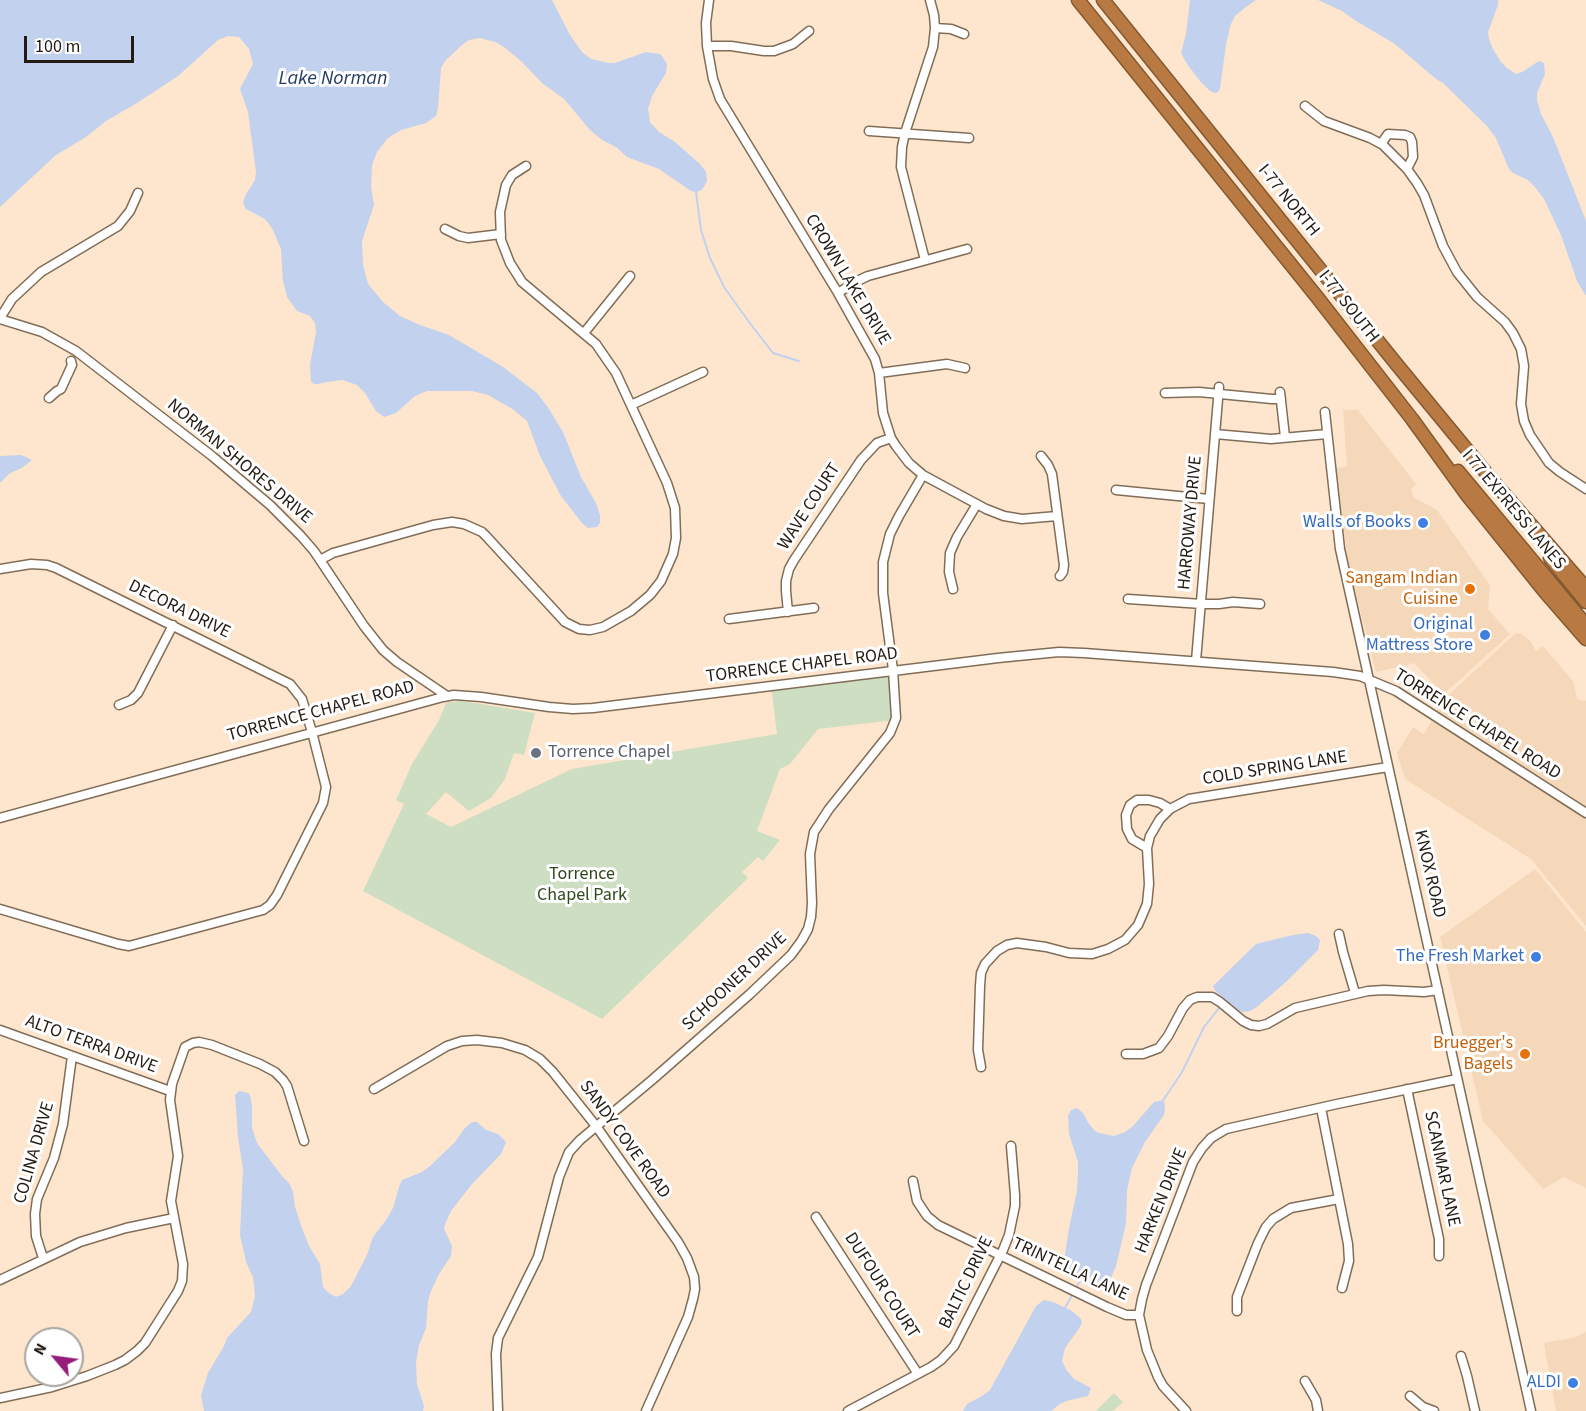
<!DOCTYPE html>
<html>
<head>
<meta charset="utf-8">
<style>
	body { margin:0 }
	#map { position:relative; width:1586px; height:1411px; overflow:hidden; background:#fde6cd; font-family:"Source Sans 3",sans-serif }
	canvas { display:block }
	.north { position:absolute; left:24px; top:1327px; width:60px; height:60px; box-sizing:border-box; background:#fff; border:2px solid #a7a4a1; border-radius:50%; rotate:299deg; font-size:16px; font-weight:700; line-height:24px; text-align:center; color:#241c13 }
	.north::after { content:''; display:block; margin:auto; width:21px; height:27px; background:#951d79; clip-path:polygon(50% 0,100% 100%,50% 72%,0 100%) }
	.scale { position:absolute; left:24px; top:36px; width:110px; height:27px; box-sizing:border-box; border:3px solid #241c13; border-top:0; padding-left:8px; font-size:18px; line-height:21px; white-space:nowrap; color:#241c13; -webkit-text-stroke:4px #fff; paint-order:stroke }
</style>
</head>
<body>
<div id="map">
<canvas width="1586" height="1411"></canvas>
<div class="north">N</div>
<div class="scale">100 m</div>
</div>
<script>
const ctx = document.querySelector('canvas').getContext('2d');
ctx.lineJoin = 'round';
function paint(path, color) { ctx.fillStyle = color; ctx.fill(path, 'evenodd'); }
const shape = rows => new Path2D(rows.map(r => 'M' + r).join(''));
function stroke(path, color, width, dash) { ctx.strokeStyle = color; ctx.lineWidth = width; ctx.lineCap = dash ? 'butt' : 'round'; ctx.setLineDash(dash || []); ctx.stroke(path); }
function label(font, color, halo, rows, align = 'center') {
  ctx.font = font + ' "Source Sans 3",sans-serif'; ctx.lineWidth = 6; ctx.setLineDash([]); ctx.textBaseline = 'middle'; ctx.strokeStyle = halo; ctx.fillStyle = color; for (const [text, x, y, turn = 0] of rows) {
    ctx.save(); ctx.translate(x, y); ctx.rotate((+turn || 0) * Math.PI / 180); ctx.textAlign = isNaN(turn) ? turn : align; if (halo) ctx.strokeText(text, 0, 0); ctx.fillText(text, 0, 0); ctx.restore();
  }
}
const built = shape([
	[1343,410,1358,410,1416,484,1411,489,1413,497,1437,510,1490,585,1488,609,1510,634,1444,694,1414,663,1376,672,1348,564,1336,468,1347,467],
	[1516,633,1522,634,1531,642,1536,651,1543,646,1573,681,1577,699,1586,701,1586,926,1531,859,1405,779,1397,753,1413,727,1424,734,1443,700],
	[1535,869,1586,932,1586,1188,1564,1177,1543,1189,1483,1121,1440,937],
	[1586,1332,1586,1411,1556,1411,1544,1343,1573,1338]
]);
const green = shape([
	[893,671,895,720,818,729,790,764,780,769,757,831,780,840,763,861,758,857,742,872,748,878,602,1019,363,891,404,804,396,800,412,764,439,720,446,703,460,701,481,704,535,713,524,755,514,753,505,779,491,798,469,811,446,792,426,814,451,827,572,769,777,734,771,686],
	[1114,1393,1123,1402,1113,1411,1096,1411]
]);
const water = shape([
	[0,0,552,0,570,35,582,52,591,59,609,63,615,63,646,52,660,54,664,59,667,64,666,73,652,96,648,109,650,122,659,132,675,142,700,164,706,172,707,181,702,190,696,192,691,191,659,169,627,157,616,147,602,140,590,130,564,99,542,83,521,61,504,47,495,42,480,38,469,40,462,45,445,61,441,68,438,108,436,116,426,123,401,130,388,138,377,152,372,165,371,187,374,205,362,241,363,265,368,284,383,302,400,316,420,325,449,335,503,367,537,393,549,409,563,432,581,477,596,503,600,515,600,523,597,527,588,528,582,523,561,496,540,456,527,421,514,410,488,395,472,391,427,391,415,396,396,413,384,417,376,411,365,393,357,385,343,380,326,382,319,384,314,384,311,382,310,365,316,332,315,323,310,316,297,311,287,297,283,281,281,249,272,228,265,219,246,209,243,203,245,196,255,180,256,172,248,112,240,89,253,64,249,49,239,37,228,36,218,40,178,76,137,103,106,121,86,137,56,155,0,207],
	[1190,0,1256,0,1246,7,1235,16,1230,26,1226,45,1220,88,1218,92,1215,93,1210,91,1200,81,1187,64,1181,53,1186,34],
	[1318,0,1498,0,1498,5,1488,32,1489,39,1493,49,1501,62,1507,68,1516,74,1522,72,1539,61,1544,63,1545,74,1537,93,1537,100,1541,114,1553,137,1586,221,1586,296,1577,281,1561,235,1544,199,1535,187,1528,180,1513,173,1509,169,1496,138,1487,126,1443,83,1436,79,1395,44,1356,21,1342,11],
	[21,455,32,460,22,468,10,473,0,483,0,456],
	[1308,933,1316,936,1320,940,1318,950,1286,982,1257,1007,1250,1011,1243,1012,1238,1010,1216,992,1213,986,1256,944,1293,935],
	[239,1091,248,1093,250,1095,252,1106,252,1128,257,1143,282,1176,289,1183,293,1192,295,1207,302,1228,309,1246,320,1264,323,1287,329,1293,336,1297,343,1294,351,1286,367,1255,373,1237,386,1220,393,1208,399,1187,402,1180,422,1172,430,1166,455,1142,465,1128,472,1122,477,1122,486,1130,498,1134,506,1142,501,1154,472,1184,451,1211,446,1222,444,1229,452,1246,451,1256,439,1274,431,1291,428,1301,426,1328,419,1345,416,1362,417,1384,424,1406,423,1411,204,1411,201,1395,208,1373,224,1346,227,1338,251,1312,255,1296,253,1277,246,1262,240,1235,243,1169,238,1137,235,1095],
	[1164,1100,1165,1110,1164,1115,1145,1142,1132,1168,1127,1190,1126,1223,1121,1245,1116,1266,1105,1291,1072,1275,1066,1269,1064,1262,1068,1234,1077,1190,1078,1172,1078,1162,1069,1134,1068,1116,1071,1110,1077,1108,1083,1113,1089,1124,1095,1131,1099,1133,1114,1136,1125,1132,1133,1126,1154,1102],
	[1044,1300,1053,1302,1072,1311,1081,1319,1082,1323,1078,1330,1065,1348,1062,1361,1067,1371,1074,1379,1091,1388,1088,1396,1066,1401,1060,1404,1051,1411,963,1411,967,1404,982,1396,990,1390,1036,1306]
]);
const stream = shape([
	[696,192,701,230,710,258,724,287,749,322,773,353,799,361],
	[1162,1102,1182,1072,1204,1027,1227,998],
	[1065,1308,1081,1279]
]);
const minor = shape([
	[709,0,706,23,707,46,713,79,720,99,838,293,875,359,879,373,883,413,891,438,896,446,909,463,923,475,986,509,1004,516,1022,519,1057,516],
	[935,28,951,29,964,34],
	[707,46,731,46,764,51,774,51,793,44,809,31],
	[1305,106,1324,121,1370,138,1383,145,1407,169,1417,183,1424,195,1443,246,1457,272,1477,297,1505,322,1513,333,1521,349,1524,366,1521,404,1524,421,1530,435,1549,463,1560,472,1586,489],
	[869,131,969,138],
	[1381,144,1388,134,1405,135,1410,137,1412,142,1413,157,1407,169],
	[445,229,459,236,468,238,501,234],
	[925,260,901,167,902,147,905,133,933,47,935,28,934,15,930,0],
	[838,293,855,282,868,276,967,249],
	[0,318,12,299,41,272,118,226,130,211,138,193],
	[0,319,42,332,76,351,212,456,270,505,301,536,314,551,364,626,383,650,397,662,447,696],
	[584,333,630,276],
	[879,373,947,364,965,368],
	[1280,392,1285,437],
	[1165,393,1199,392,1272,399,1281,399],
	[49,398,57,391,61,389,72,365,71,361],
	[631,405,703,372],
	[1325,412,1340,549,1531,1411],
	[1215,434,1271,439,1327,434],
	[1041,456,1048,465,1052,474,1064,565,1063,572,1060,576],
	[1116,490,1209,499],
	[320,560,333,553,433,525,452,522,464,524,482,532,486,536,565,622,579,629,590,630,603,627,631,611,650,595,661,581,673,554,676,538,675,508,667,483,616,373,596,344,522,282,510,263,501,240,500,212,506,185,512,175,526,166],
	[0,569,31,564,47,565,56,568,290,684,302,699,312,732,326,787,323,803,277,895,270,905,263,910,129,946,118,944,0,909],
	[953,589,949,572,950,553,957,537,977,504],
	[1128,599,1202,604,1219,604,1233,602,1260,604],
	[788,612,786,591,786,581,789,569,794,560,861,460,877,443,891,438],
	[729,619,814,608],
	[1196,661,1219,387],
	[119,705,131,700,138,693,173,625],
	[0,818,443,697,454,695,481,697,549,707,573,709,593,708,998,658,1059,652,1084,653,1333,672,1360,676,1396,691,1586,813],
	[1147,848,1132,839,1127,829,1126,815,1130,805,1137,800,1149,800,1160,803,1170,809],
	[1339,934,1343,952,1355,993],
	[0,1030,170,1091],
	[1126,1054,1143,1054,1159,1048,1168,1036,1183,1008,1190,1000,1197,997,1212,997,1220,1002,1243,1021,1251,1025,1259,1026,1267,1024,1295,1008,1368,991,1384,990,1424,992,1438,990],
	[981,1067,978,1050,980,986,981,973,985,964,997,951,1007,945,1017,943,1046,947,1069,953,1092,954,1108,949,1125,940,1138,925,1147,904,1149,884,1147,848,1150,836,1160,819,1170,809,1189,799,1388,767],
	[374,1089,447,1046,462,1041,477,1040,502,1043,525,1050,540,1059,553,1072,596,1126,678,1242,687,1258,694,1277,695,1289,693,1299,688,1317,646,1411],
	[1407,1089,1439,1239,1439,1256],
	[1321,1108,1348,1244,1349,1261,1342,1288],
	[913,1181,917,1201,927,1216,938,1225,1107,1307,1126,1315,1139,1315],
	[816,1217,918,1374],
	[43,1258,36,1236,35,1214,37,1199,54,1158,63,1124,72,1056],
	[0,1280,80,1242,126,1228,174,1218],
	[1237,1311,1237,1297,1258,1243,1266,1227,1273,1219,1291,1208,1339,1199],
	[1461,1356,1467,1376,1475,1411],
	[1305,1381,1316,1400,1318,1411],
	[1410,1396,1423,1407,1434,1411],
	[0,1398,52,1387,87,1376,115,1365,125,1360,137,1351,145,1343,178,1291,182,1281,183,1264,171,1201,178,1156,170,1100,172,1084,185,1047,193,1043,199,1042,212,1045,260,1064,275,1072,283,1080,287,1086,304,1141],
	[498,1411,496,1354,498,1338,538,1257,559,1177,569,1152,580,1140,652,1080,750,994,791,955,802,940,808,929,811,917,812,903,810,854,814,832,829,809,890,733,896,718,893,670,883,593,883,562,890,534,899,516,923,475],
	[848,1411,931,1367,941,1360,954,1346,1003,1250,1009,1235,1015,1206,1015,1195,1011,1146],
	[1186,1411,1163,1386,1158,1377,1147,1350,1139,1315,1142,1299,1146,1285,1193,1162,1202,1148,1211,1138,1226,1129,1337,1104,1457,1079]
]);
const highway = shape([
	[1078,0,1317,297,1412,419,1467,495,1545,592,1586,639],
	[1103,0,1398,366,1492,480,1586,588],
	[1458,471,1586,625],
	[1550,558,1586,602]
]);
const markers = [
	[1423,523,6,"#3f7fe0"],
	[1470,589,6,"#e8710a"],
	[1485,635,6,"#3f7fe0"],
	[536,753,6,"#6b7280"],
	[1536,957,6,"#3f7fe0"],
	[1525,1054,6,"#e8710a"],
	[1573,1383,6,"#3f7fe0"]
];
const streetNames = [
	["I-77 NORTH",1288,201,51],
	["CROWN LAKE DRIVE",847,280,59],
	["I-77 SOUTH",1348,307,52],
	["NORMAN SHORES DRIVE",239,462,40],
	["WAVE COURT",810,507,-57],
	["I 77 EXPRESS LANES",1513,510,50],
	["HARROWAY DRIVE",1191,523,-85],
	["DECORA DRIVE",179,610,26],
	["TORRENCE CHAPEL ROAD",802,666,-7],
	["TORRENCE CHAPEL ROAD",321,712,-15],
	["TORRENCE CHAPEL ROAD",1477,725,32],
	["COLD SPRING LANE",1275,769,-9],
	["KNOX ROAD",1429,874,77],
	["SCHOONER DRIVE",735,982,-43],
	["ALTO TERRA DRIVE",91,1045,20],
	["SANDY COVE ROAD",624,1140,54],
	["COLINA DRIVE",35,1153,-74],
	["SCANMAR LANE",1441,1169,78],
	["HARKEN DRIVE",1162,1201,-68],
	["TRINTELLA LANE",1070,1270,25],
	["BALTIC DRIVE",967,1283,-64],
	["DUFOUR COURT",881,1286,57]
];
const shopNames = [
	["Walls of Books",1411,523],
	["Original",1473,625],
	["Mattress Store",1473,646],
	["The Fresh Market",1524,957],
	["ALDI",1561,1383]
];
const foodNames = [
	["Sangam Indian",1458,579],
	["Cuisine",1458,600],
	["Bruegger's",1513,1044],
	["Bagels",1513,1065]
];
const worshipNames = [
	["Torrence Chapel",548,753]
];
const parkNames = [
	["Torrence",582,875],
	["Chapel Park",582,896]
];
const waterNames = [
	["Lake Norman",333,80]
];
paint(built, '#f4d8b9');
paint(green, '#cddec2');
paint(water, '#c1d1ee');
stroke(stream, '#c1d1ee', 2);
stroke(minor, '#816d57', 11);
stroke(highway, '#845932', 15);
stroke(minor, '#fff', 8);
stroke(highway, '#b87a42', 12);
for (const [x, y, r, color] of markers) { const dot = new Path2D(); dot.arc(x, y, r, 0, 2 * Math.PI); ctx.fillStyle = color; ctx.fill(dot); stroke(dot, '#fff', 2); }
label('18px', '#241c13', '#fff', streetNames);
label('18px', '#366cbe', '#fff', shopNames, 'right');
label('18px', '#c56008', '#fff', foodNames, 'right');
label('18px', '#5b616d', '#fff', worshipNames, 'left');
label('18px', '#31491e', '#fff', parkNames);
label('italic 20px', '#263a62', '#fff', waterNames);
</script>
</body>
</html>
